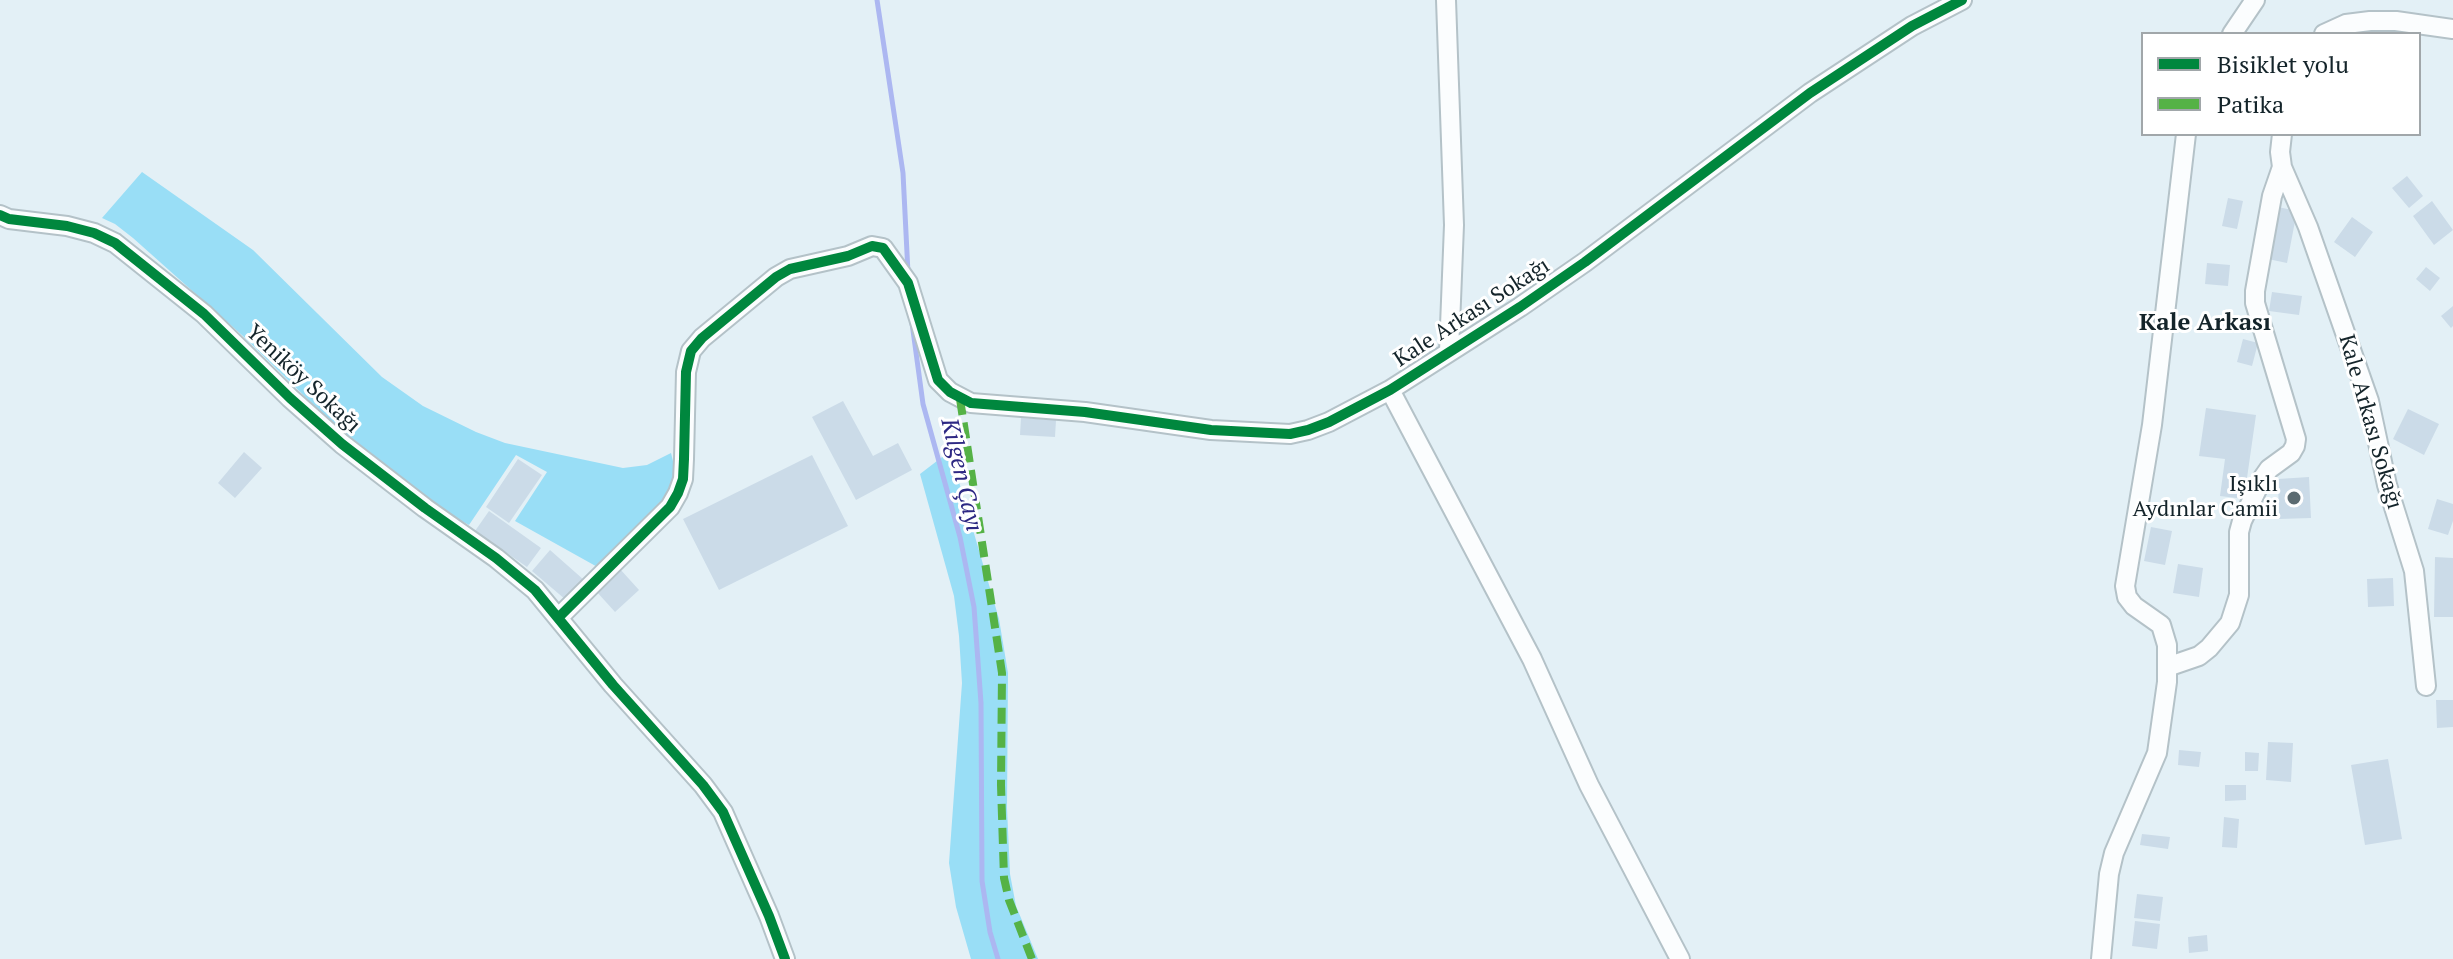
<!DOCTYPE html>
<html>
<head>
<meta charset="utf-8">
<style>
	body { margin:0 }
	#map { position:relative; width:2453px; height:959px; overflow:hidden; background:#e3f0f6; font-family:"PT Serif",serif }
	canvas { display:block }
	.legend { position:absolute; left:2141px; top:32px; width:280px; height:104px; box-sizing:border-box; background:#fff; border:2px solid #a1a7aa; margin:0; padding:10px 14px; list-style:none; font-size:24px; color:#14242a }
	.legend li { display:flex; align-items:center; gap:16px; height:40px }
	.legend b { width:40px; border:2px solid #a1a7aa }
</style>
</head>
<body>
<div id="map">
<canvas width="2453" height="959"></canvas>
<ul class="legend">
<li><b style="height:10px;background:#00873e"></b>Bisiklet yolu</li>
<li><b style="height:10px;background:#55b246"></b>Patika</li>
</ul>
</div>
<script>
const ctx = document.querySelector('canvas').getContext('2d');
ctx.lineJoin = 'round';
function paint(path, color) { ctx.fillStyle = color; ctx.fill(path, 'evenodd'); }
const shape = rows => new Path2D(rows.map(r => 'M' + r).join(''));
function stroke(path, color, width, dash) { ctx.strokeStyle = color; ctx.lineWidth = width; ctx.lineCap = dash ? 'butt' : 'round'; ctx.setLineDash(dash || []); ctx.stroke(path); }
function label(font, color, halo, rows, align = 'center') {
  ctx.font = font + ' "PT Serif",serif'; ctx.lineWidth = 6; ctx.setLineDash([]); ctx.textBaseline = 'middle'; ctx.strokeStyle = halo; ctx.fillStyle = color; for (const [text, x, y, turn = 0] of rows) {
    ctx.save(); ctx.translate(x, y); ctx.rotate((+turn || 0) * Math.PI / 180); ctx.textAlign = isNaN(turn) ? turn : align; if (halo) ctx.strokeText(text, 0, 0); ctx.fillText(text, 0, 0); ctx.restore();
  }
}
const forest = shape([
	[142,172,253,250,382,377,423,406,476,432,505,443,623,468,647,465,671,453,676,473,674,489,601,569,515,521,547,472,516,455,469,525,439,509,334,425,244,337,133,238,115,224,102,218],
	[950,451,999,619,1008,673,1007,808,1010,874,1016,906,1038,959,971,959,956,907,949,863,962,683,959,636,954,596,920,474]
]);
const stream = shape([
	[877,0,903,173,908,273],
	[912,323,923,404,960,537,974,607,981,703,982,881,990,932,998,959]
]);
const building = shape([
	[2407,176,2423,196,2409,208,2392,188],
	[2228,198,2243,201,2237,229,2222,226],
	[2432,201,2453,230,2434,245,2413,216],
	[2278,207,2297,211,2287,263,2268,259],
	[2352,217,2373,232,2355,257,2334,242],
	[2207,263,2230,265,2228,286,2205,284],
	[2426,267,2440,278,2430,291,2416,279],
	[2272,292,2302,296,2299,315,2269,311],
	[2453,306,2453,326,2451,328,2441,316],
	[2243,339,2258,343,2252,366,2237,362],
	[843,401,873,456,898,443,912,470,856,500,812,417],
	[2206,408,2256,415,2244,499,2220,496,2225,459,2199,456],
	[2408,409,2439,424,2424,455,2393,439],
	[1021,418,1056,420,1055,437,1020,435],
	[244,452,262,468,235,498,218,483],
	[812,455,848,526,719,590,683,519],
	[518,459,542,475,509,523,486,507],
	[2309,477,2311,518,2279,519,2278,479],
	[2437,499,2453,504,2453,521,2448,535,2428,529],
	[489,511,541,548,527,567,475,531],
	[2151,527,2172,531,2165,565,2144,561],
	[550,550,584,580,566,600,532,571],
	[2435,557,2453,558,2453,617,2434,617],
	[2178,564,2203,568,2199,597,2173,593],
	[620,569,639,590,615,612,596,591],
	[2393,578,2394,606,2368,607,2367,579],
	[2436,700,2453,700,2453,727,2437,728],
	[2268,742,2293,743,2291,782,2266,780],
	[2179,750,2201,752,2199,767,2178,765],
	[2245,752,2259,753,2258,771,2245,771],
	[2388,759,2402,839,2365,845,2351,765],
	[2225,785,2246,785,2246,800,2225,801],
	[2224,817,2239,819,2237,848,2222,847],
	[2142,834,2170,837,2168,849,2140,845],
	[2137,894,2163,897,2160,921,2134,918],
	[2135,921,2160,924,2157,949,2132,946],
	[2207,935,2208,951,2189,953,2188,937]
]);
const street = shape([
	[1446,0,1454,225,1449,351],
	[2232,34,2255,0],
	[2324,34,2346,24,2370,21,2396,21,2453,29],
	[2282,134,2280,152,2282,167,2308,227,2369,401,2387,485,2414,571,2426,686],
	[0,215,9,219,67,226,94,233,115,243,204,314,290,398,342,444,425,508,496,558,535,590,613,685,703,785,723,812,769,916,785,959],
	[1390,390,1532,659,1589,785,1680,959],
	[559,617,670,507,678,493,683,479,684,459,686,372,691,351,702,338,776,277,790,269,848,256,872,246,883,248,908,283,938,380,950,392,971,403,1085,412,1211,430,1290,434,1308,430,1329,422,1390,390,1520,307,1585,262,1810,93,1912,26,1962,0],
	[2167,667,2199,656,2209,648,2230,623,2239,595,2239,532,2242,521,2262,479,2269,469,2291,453,2295,446,2296,439,2255,303,2255,291,2272,196,2282,167],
	[2101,959,2109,874,2114,853,2157,753,2167,682,2167,645,2161,625,2134,606,2127,597,2125,586,2152,425,2186,134]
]);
const quiet = shape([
	[960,399,1002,673,1001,785,1004,878,1009,900,1032,959]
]);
const cycleway = shape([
	[0,215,9,219,67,226,94,233,115,243,204,314,290,398,342,444,425,508,496,558,535,590,613,685,703,785,723,812,769,916,785,959],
	[559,617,670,507,678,493,683,479,684,459,686,372,691,351,702,338,776,277,790,269,848,256,872,246,883,248,908,283,938,380,950,392,971,403,1085,412,1211,430,1290,434,1308,430,1329,422,1390,390,1520,307,1585,262,1810,93,1912,26,1962,0]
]);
const markers = [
	[2294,498,8,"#5c6b71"]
];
const streetNames = [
	["Kale Arkası Sokağı",1472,313,-33],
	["Yeniköy Sokağı",303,379,43],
	["Kale Arkası Sokağı",2370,422,74]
];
const poiNames = [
	["Işıklı",2278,485],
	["Aydınlar Camii",2278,510]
];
const neighbourhoodNames = [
	["Kale Arkası",2205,323]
];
const waterNames = [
	["Kilgen Çayı",961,475,77]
];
paint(forest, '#99def6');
stroke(stream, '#acb7f1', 5);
paint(building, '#cbdbe8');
stroke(street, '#b4c2c8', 22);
stroke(street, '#fbfdfe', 18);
stroke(quiet, '#55b246', 8, [16, 8]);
stroke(cycleway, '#00873e', 10);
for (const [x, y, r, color] of markers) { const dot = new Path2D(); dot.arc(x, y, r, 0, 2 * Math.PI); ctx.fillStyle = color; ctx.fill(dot); stroke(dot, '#fff', 3); }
label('22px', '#14242a', '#fff', streetNames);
label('22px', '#14242a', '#fff', poiNames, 'right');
label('bold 24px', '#14242a', '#fff', neighbourhoodNames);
label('italic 24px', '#2d2883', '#fff', waterNames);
</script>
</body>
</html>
